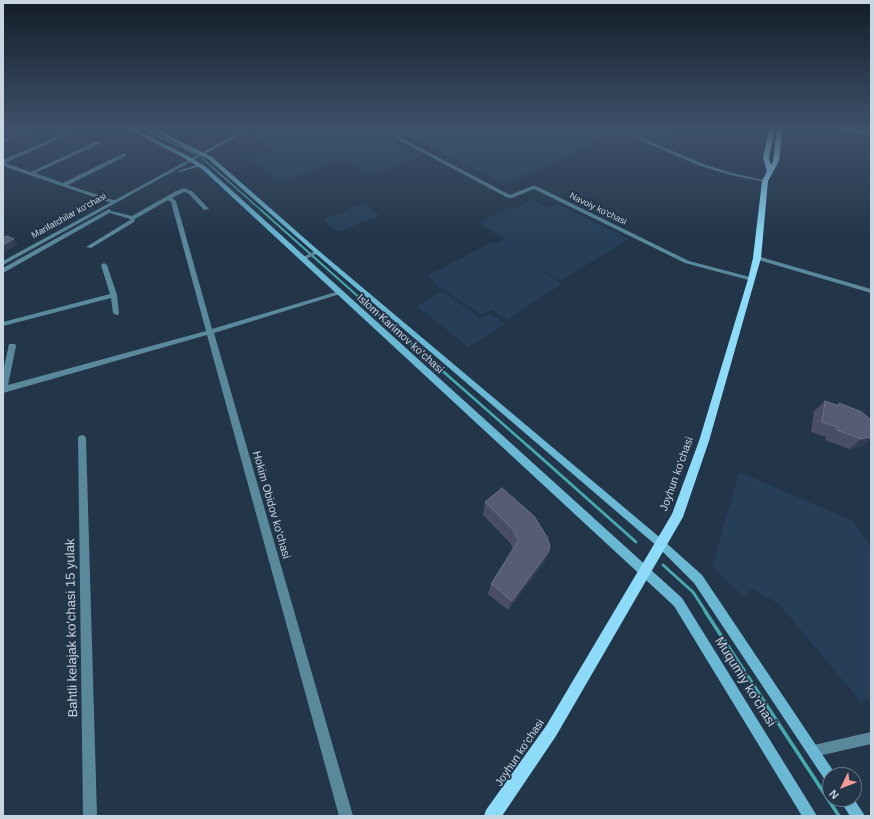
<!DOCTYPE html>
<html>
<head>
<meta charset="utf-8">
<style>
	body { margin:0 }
	#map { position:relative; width:874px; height:819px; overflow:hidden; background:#223549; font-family:Arial,sans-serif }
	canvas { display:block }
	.frame { position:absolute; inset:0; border:4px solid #c9d5e1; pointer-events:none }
	.north { position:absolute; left:822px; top:767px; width:40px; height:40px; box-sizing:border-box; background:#223549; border:1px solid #657586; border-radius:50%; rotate:227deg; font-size:11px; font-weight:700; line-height:16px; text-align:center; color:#c9d5e1 }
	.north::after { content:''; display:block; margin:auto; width:14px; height:18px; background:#f59b97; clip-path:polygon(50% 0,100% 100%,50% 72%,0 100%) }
</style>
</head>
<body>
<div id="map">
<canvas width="874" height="819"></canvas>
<div class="frame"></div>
<div class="north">N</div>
</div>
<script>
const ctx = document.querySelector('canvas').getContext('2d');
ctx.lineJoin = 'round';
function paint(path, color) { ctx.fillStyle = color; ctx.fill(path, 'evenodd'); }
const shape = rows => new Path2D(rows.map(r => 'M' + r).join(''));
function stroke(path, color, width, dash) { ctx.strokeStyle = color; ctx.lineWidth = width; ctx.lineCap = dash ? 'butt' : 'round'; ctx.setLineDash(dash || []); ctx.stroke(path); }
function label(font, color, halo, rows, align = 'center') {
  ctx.font = font + ' Arial,sans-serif'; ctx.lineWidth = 3.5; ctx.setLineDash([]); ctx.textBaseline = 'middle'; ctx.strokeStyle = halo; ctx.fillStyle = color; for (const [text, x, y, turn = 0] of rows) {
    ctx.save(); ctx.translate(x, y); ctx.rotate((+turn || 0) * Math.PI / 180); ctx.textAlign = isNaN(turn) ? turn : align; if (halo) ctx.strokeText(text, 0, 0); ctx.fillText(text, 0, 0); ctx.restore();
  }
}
const built = shape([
	[258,128,371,128,422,156,370,176,354,166,341,160,280,183,278,181,285,178,277,181,249,158,274,150,251,132],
	[393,128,609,128,617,131,506,185],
	[614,128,676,128,661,148],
	[533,200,550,208,558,204,629,239,560,281,526,261,562,284,507,320,492,310,482,315,442,289,427,276,494,241,497,243,504,239,478,223,510,207,513,209],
	[364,203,380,215,338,232,323,220],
	[442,291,481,318,490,313,505,324,468,347,417,306],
	[739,472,853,521,871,547,871,700,861,702,779,604,752,589,744,597,712,567]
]);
const water = shape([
	[833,128,871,128,871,136,837,129,833,128]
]);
const streamFar4 = shape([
	[141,128,196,154],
	[202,158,262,211]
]);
const streamFar3 = shape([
	[261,210,380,316]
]);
const streamFar2 = shape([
	[379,315,529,447]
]);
const streamFar1 = shape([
	[528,446,636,542],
	[663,565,693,592,706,612]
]);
const stream = shape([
	[705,611,839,816]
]);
const minor = shape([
	[34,128,39,128,3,142,3,139,34,128],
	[377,128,382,128,510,195,532,186,536,186,689,261,754,278,755,279,752,281,685,263,534,189,512,198,508,198,377,128],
	[612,128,617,128,704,164,732,173,767,181,765,182,731,175,700,166,612,128],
	[70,131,74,132,5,163,31,172,95,142,99,142,99,144,35,173,63,183,122,154,126,154,126,156,68,185,116,201,116,203,112,203,3,166,3,160,70,131],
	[184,188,192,191,209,209,204,210,188,193,184,192,172,198,176,201,212,329,336,292,338,291,341,293,340,294,214,333,353,816,339,816,207,335,3,393,3,372,9,344,15,344,16,346,8,385,206,331,171,202,168,200,135,219,134,222,91,248,86,247,130,220,130,219,107,212,107,210,132,216,176,191,184,188],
	[317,250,319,251,319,253,304,260,300,260,299,259,317,250],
	[757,256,871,289,871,293,755,259,755,257,757,256],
	[104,263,107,265,117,295,119,313,118,315,116,315,113,313,111,298,3,326,3,322,110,294,101,265,104,263],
	[82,435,85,436,86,438,97,816,83,816,78,438,79,436,82,435],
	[871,732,871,744,814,757,810,755,808,751,810,747,814,745,871,732]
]);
const tertiary = shape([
	[247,128,252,128,3,265,3,261,247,128],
	[199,164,201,165,201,166,180,172,178,171,199,164],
	[109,209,111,210,111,212,3,273,3,268,109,209]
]);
const secondary = shape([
	[127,128,132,128,188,156,206,167,682,598,817,816,802,816,674,606,202,169,184,158,127,128],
	[148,128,153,128,212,157,319,251,664,541,702,575,836,775,830,775,830,781,825,780,694,583,658,547,315,253,208,159,148,128],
	[839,799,854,799,865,816,850,816,839,799]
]);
const primary = shape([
	[769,128,775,128,769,158,771,165,773,161,777,128,783,128,779,161,768,181,761,258,709,441,683,517,556,736,502,816,484,816,486,810,546,726,672,514,699,441,748,279,753,258,762,181,767,171,763,158,769,128]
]);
const wall = shape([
	[646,128,665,128,662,134,645,131],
	[825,401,837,405,839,403,862,412,862,446,849,449,825,440,826,437,811,432,814,411],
	[485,502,549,551,544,563,508,610,488,594,491,584,513,549,510,543,483,515]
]);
const shadedWall = shape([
	[14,239,18,245,3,253,3,245],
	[871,437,871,439,862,446,849,449,861,439],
	[549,551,544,563,508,610,512,601]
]);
const building = shape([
	[7,236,14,239,3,245,3,238,7,236],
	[825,401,839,406,839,403,862,412,871,420,871,437,861,439,837,430,837,427,822,422,825,401],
	[502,488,534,516,547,537,550,546,549,551,512,601,491,584,518,541,514,531,485,502,502,488]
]);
const farStreetnames = [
	["Navoiy ko'chasi",598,209,26],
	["Marifatchilar ko'chasi",69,216,-29]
];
const streetNames = [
	["Islom Karimov ko'chasi",400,334,42],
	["Joyhun ko'chasi",677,474,-70],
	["Hokim Obidov ko'chasi",271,505,74],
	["Joyhun ko'chasi",520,753,-56]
];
const nearStreetnames = [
	["Bahtli kelajak ko'chasi 15 yulak",72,628,-91],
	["Muqumiy ko'chasi",745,682,58]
];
paint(built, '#263e57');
paint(water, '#0e969a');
stroke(water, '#46a9af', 1);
stroke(streamFar4, '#46a9af', 1.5);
stroke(streamFar3, '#46a9af', 2);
stroke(streamFar2, '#46a9af', 2.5);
stroke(streamFar1, '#46a9af', 3);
stroke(stream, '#46a9af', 3.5);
paint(minor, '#5a899b');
paint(tertiary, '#5a899b');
paint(secondary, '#6bb8d5');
paint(primary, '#8ddbf8');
paint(wall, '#494d65');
paint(shadedWall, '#333d54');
paint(building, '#565c73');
stroke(building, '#686f84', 1);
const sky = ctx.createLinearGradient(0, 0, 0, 242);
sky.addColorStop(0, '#131d28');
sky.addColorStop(0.53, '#3e516a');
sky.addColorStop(1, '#3e516a00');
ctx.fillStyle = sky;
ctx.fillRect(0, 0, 874, 242);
label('9px', '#c9d5e1', '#223549', farStreetnames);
label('11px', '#c9d5e1', '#223549', streetNames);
label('13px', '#c9d5e1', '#223549', nearStreetnames);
</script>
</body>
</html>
